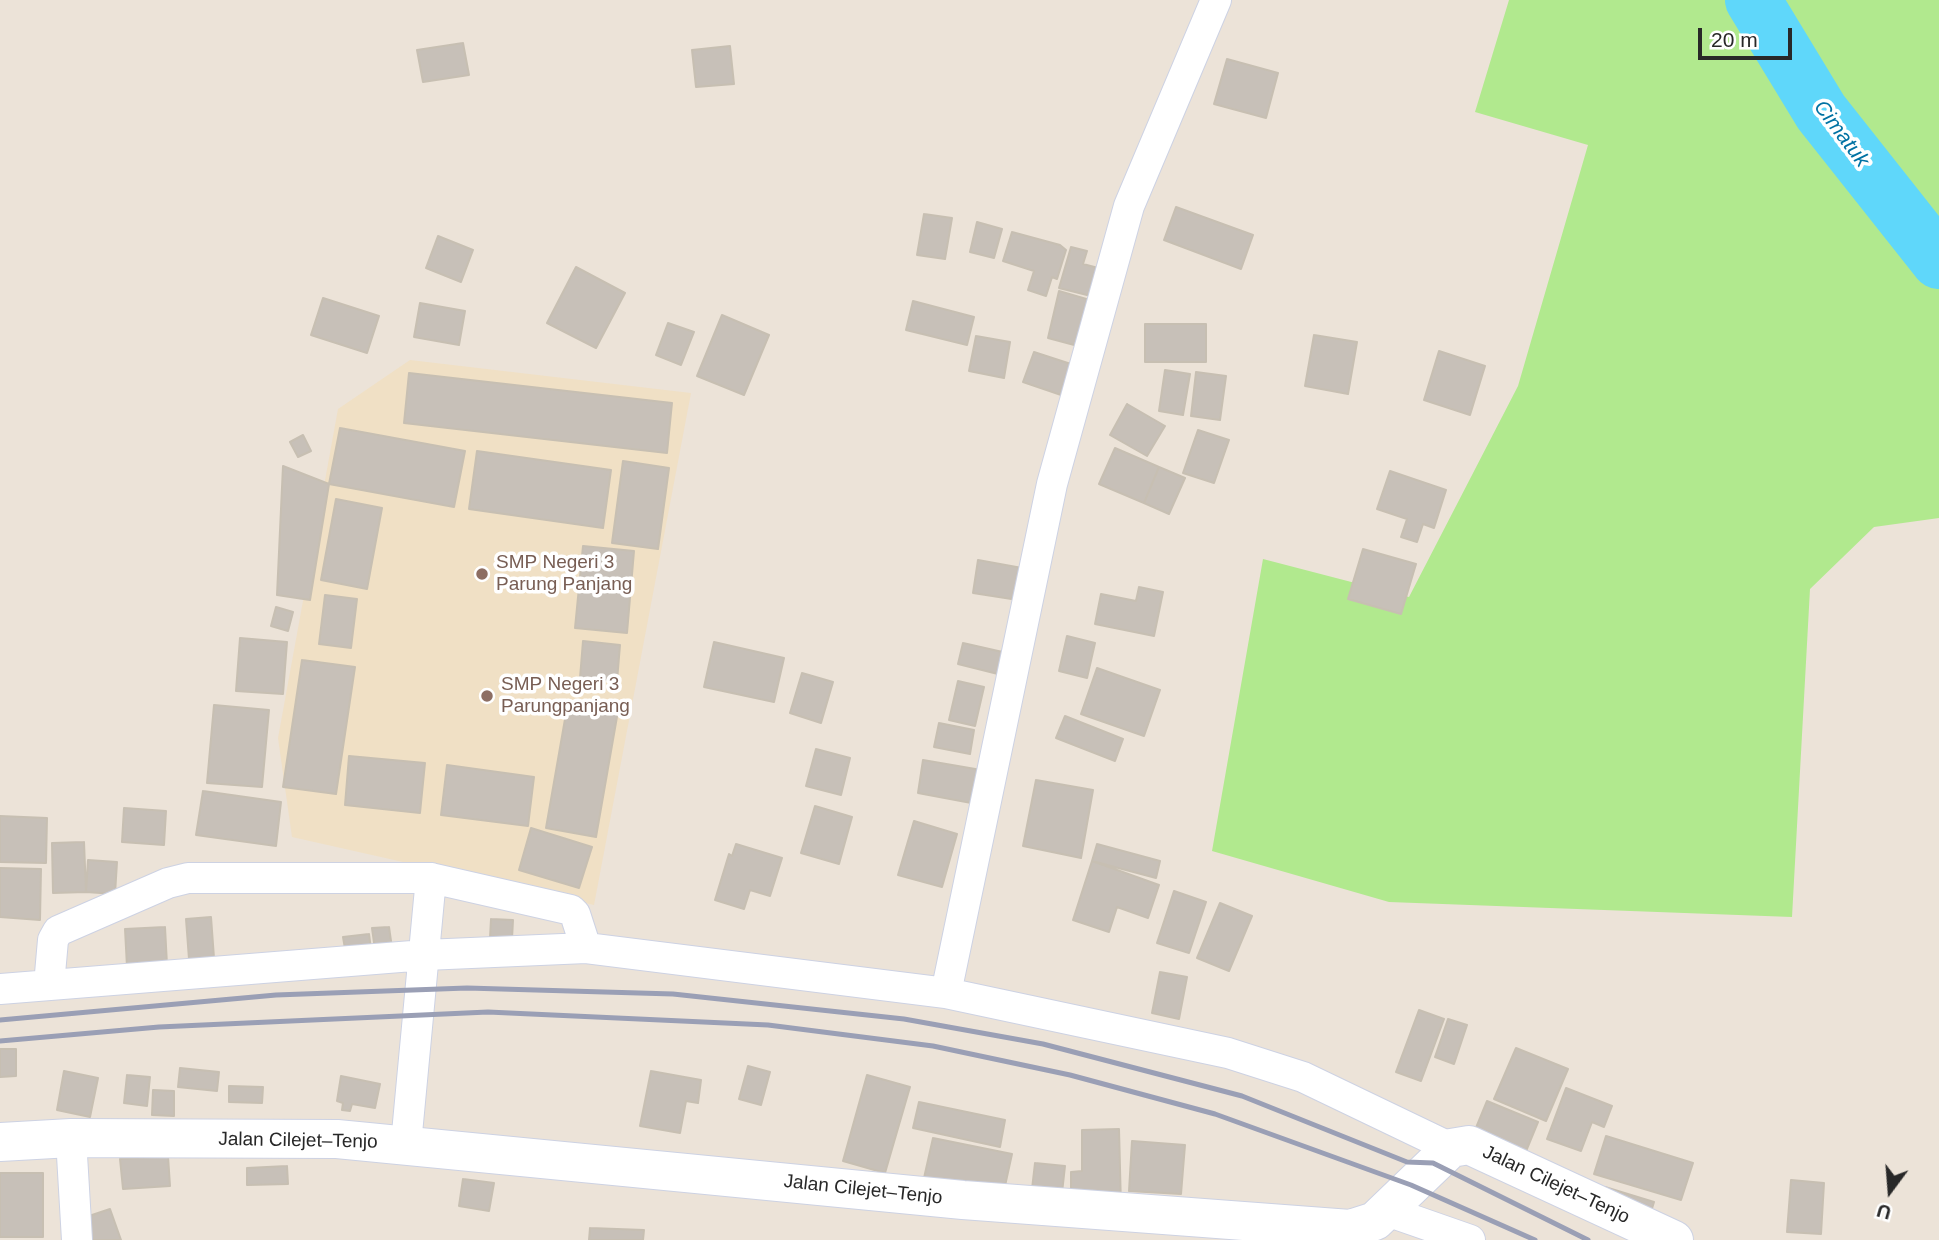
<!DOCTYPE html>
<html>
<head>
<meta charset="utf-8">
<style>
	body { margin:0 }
	#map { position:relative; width:1939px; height:1240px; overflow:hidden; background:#ece3d8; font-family:Helvetica,sans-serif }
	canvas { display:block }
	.north { position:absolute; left:1855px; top:1156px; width:70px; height:70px; -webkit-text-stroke:5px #fff; paint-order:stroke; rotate:196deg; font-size:19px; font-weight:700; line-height:28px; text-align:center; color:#282828 }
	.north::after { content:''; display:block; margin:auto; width:24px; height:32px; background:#282828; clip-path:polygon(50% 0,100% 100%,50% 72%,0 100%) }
	.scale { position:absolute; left:1698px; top:28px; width:94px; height:32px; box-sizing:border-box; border:4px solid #282828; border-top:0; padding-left:9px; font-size:21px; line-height:24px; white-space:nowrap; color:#282828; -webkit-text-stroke:5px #fff; paint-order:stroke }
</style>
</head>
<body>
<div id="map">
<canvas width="1939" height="1240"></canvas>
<div class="north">U</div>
<div class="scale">20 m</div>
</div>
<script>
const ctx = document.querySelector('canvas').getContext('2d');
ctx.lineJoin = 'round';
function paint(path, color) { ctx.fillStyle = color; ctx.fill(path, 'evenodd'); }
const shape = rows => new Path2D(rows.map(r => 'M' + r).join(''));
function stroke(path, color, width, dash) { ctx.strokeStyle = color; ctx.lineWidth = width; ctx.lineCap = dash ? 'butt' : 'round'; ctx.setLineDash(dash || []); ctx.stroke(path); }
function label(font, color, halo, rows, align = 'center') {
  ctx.font = font + ' Helvetica,sans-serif'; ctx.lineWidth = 7; ctx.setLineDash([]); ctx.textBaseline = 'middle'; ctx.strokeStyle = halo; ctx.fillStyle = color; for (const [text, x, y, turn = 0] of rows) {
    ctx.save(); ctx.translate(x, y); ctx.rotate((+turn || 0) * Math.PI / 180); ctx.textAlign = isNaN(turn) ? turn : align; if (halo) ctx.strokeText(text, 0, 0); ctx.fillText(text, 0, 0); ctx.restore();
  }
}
const education = shape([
	[410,360,691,393,594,905,292,837,278,738,338,409]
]);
const green = shape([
	[1509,0,1939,0,1939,518,1874,527,1810,589,1792,917,1389,902,1212,851,1263,559,1409,597,1518,386,1588,145,1475,112]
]);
const river = shape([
	[1753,0,1821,112,1939,261]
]);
const building = shape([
	[463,43,469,75,423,82,417,50,463,43],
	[730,46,734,84,696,87,692,50,730,46],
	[1227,59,1278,73,1266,118,1214,104,1227,59],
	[1176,207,1253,235,1241,269,1164,240,1176,207],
	[924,214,952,218,945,259,917,255,924,214],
	[977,222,1002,229,994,258,970,252,977,222],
	[1012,232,1060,245,1066,250,1057,279,1052,277,1046,296,1028,290,1034,271,1003,261,1012,232],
	[438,236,473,250,461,282,426,268,438,236],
	[1071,247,1087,251,1083,264,1102,269,1095,297,1059,288,1071,247],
	[576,267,625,293,596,348,547,323,576,267],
	[1059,291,1100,303,1078,346,1048,338,1059,291],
	[323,298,379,316,367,353,311,335,323,298],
	[913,301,974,317,967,345,906,330,913,301],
	[420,303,465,311,459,345,414,337,420,303],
	[722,315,769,335,744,395,697,376,722,315],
	[668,323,694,332,681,365,656,355,668,323],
	[1145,324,1206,324,1206,362,1145,362,1145,324],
	[1314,335,1357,342,1348,394,1305,386,1314,335],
	[976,336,1010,342,1004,378,969,371,976,336],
	[1439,351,1485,366,1470,415,1424,400,1439,351],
	[1034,352,1077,366,1067,397,1023,382,1034,352],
	[1165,370,1190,374,1183,415,1159,411,1165,370],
	[1196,372,1226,376,1220,420,1191,416,1196,372],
	[409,373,672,403,667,453,404,423,409,373],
	[1127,404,1165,426,1147,456,1110,435,1127,404],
	[340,428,465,451,454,507,329,484,340,428],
	[1198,430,1229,440,1214,483,1183,473,1198,430],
	[303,435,311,451,298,457,290,442,303,435],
	[1115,448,1159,467,1144,503,1099,484,1115,448],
	[477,451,611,470,603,528,469,509,477,451],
	[623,461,669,468,658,549,612,543,623,461],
	[283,466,329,484,310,600,277,595,283,466],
	[1159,467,1185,478,1169,514,1144,503,1159,467],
	[1390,471,1446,490,1434,528,1423,524,1417,542,1401,537,1407,519,1377,509,1390,471],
	[336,499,382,508,367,589,321,580,336,499],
	[583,546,634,551,627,633,575,628,583,546],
	[1363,549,1416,564,1401,614,1348,599,1363,549],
	[978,560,1022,568,1018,600,973,593,978,560],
	[1139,587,1163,592,1154,636,1095,624,1101,594,1136,601,1139,587],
	[325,595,357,599,351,648,319,644,325,595],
	[276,607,293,612,288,631,271,626,276,607],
	[1067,636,1095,643,1087,678,1059,671,1067,636],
	[240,638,287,642,283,694,236,691,240,638],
	[583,641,620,645,617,681,580,678,583,641],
	[714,642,784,658,774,702,704,687,714,642],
	[963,643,1007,653,1002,675,958,664,963,643],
	[302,660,355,667,336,794,283,787,302,660],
	[1097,668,1160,690,1144,736,1081,714,1097,668],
	[802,673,833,682,821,723,790,713,802,673],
	[958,681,984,687,975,726,949,720,958,681],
	[568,702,618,711,596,837,546,828,568,702],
	[214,705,269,710,262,787,207,783,214,705],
	[1065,716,1123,739,1115,761,1056,738,1065,716],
	[939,723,974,730,970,754,934,747,939,723],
	[816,749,850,758,841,795,806,786,816,749],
	[349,756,425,763,420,813,345,805,349,756],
	[923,760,987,771,982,805,918,793,923,760],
	[447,765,534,777,528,826,441,815,447,765],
	[1036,780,1093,790,1081,858,1023,846,1036,780],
	[203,791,281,802,276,846,196,835,203,791],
	[815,806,852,817,839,864,801,853,815,806],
	[124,808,166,811,164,845,122,842,124,808],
	[0,816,47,818,46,863,0,862,0,816],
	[914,821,957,834,942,887,898,875,914,821],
	[531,828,592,847,579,888,519,870,531,828],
	[84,842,86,892,53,893,52,843,84,842],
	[736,844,782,858,770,896,750,890,744,909,715,900,729,854,732,856,736,844],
	[1097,844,1160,861,1156,878,1092,861,1097,844],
	[88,860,117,862,115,894,86,892,88,860],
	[1092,861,1159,885,1148,918,1117,907,1109,932,1073,920,1092,861],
	[0,868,41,869,40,920,0,917,0,868],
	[1174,891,1206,902,1189,953,1157,943,1174,891],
	[1220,903,1252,916,1229,971,1197,958,1220,903],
	[211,917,214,958,189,959,186,919,211,917],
	[491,919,513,920,512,939,490,938,491,919],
	[165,927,167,965,127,967,125,929,165,927],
	[389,927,392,948,375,950,372,928,389,927],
	[369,934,372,957,347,960,343,937,369,934],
	[1160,972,1187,977,1179,1019,1152,1013,1160,972],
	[1419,1010,1444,1019,1421,1081,1396,1072,1419,1010],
	[1448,1019,1467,1025,1454,1064,1435,1057,1448,1019],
	[1516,1048,1568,1069,1546,1121,1494,1099,1516,1048],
	[0,1049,16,1049,16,1076,0,1077,0,1049],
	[748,1066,770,1072,761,1105,739,1099,748,1066],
	[180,1068,219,1072,217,1091,178,1087,180,1068],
	[64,1071,98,1078,90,1117,57,1110,64,1071],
	[651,1071,701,1080,698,1103,686,1101,680,1133,640,1126,651,1071],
	[127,1075,150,1077,147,1106,124,1103,127,1075],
	[867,1075,910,1087,885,1173,843,1161,867,1075],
	[341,1076,380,1084,375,1108,352,1104,350,1111,342,1110,343,1103,337,1101,341,1076],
	[229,1086,263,1087,262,1103,229,1102,229,1086],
	[1566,1088,1612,1106,1604,1127,1592,1122,1581,1151,1547,1139,1566,1088],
	[153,1090,174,1091,174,1116,152,1115,153,1090],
	[1487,1101,1538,1122,1522,1161,1471,1140,1487,1101],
	[919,1102,1005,1120,1000,1147,913,1128,919,1102],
	[1119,1129,1121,1207,1071,1207,1071,1172,1082,1171,1082,1130,1119,1129],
	[1606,1136,1693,1163,1681,1200,1594,1174,1606,1136],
	[933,1138,1012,1154,1003,1195,924,1178,933,1138],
	[1132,1141,1185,1145,1181,1194,1129,1191,1132,1141],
	[168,1156,170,1186,123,1189,120,1159,168,1156],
	[1035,1163,1065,1166,1062,1193,1032,1189,1035,1163],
	[287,1166,288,1184,247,1185,247,1168,287,1166],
	[0,1173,43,1173,43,1237,0,1237,0,1173],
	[463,1179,494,1183,489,1211,459,1206,463,1179],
	[1791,1180,1824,1183,1821,1234,1787,1232,1791,1180],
	[1605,1187,1654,1202,1650,1215,1601,1199,1605,1187],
	[110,1209,121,1240,84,1240,77,1220,110,1209],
	[590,1228,644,1230,643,1240,589,1240,590,1228]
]);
const minor = shape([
	[49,985,53,940,58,931,168,883,188,878,431,878,571,910,575,914,586,948],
	[0,989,425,955,586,948,946,993,1228,1053,1303,1077,1451,1148],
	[946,993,1052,484,1129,206,1216,0],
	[71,1138,77,1240],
	[406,1144,431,878],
	[1387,1211,1470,1240]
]);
const secondary = shape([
	[0,1142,71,1138,337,1139,963,1200,1350,1229,1375,1221,1451,1148,1469,1145,1674,1240]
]);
const rail = shape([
	[0,1020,276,995,467,988,673,994,904,1019,1043,1044,1242,1096,1407,1162,1433,1163,1588,1240],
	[0,1041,159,1027,488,1012,768,1025,933,1046,1070,1075,1215,1114,1411,1185,1535,1240]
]);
const markers = [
	[482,574,7,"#8d6e63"],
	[487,696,7,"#8d6e63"]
];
const educationNames = [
	["SMP Negeri 3",496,563],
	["Parung Panjang",496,585],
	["SMP Negeri 3",501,685],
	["Parungpanjang",501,707]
];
const streetNames = [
	["Jalan Cilejet–Tenjo",298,1141,1],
	["Jalan Cilejet–Tenjo",1556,1185,25],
	["Jalan Cilejet–Tenjo",863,1190,6]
];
const waterNames = [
	["Cimatuk",1841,134,53]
];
paint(education, '#f0e0c5');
paint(green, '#b1e98e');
stroke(river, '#5fd7fa', 56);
paint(building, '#c7c0b8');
stroke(building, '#c7bfb2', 2);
stroke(minor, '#cdd2e3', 32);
stroke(secondary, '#cdd2e3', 40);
stroke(minor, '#fff', 30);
stroke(secondary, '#fff', 38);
stroke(rail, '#9a9fb5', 5);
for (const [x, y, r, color] of markers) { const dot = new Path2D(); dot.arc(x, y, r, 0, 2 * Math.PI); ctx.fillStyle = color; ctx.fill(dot); stroke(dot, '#fff', 2.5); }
label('19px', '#785e54', '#fff', educationNames, 'left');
label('19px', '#282828', '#fff', streetNames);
label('italic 21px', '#0172a3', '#fff', waterNames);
</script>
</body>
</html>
